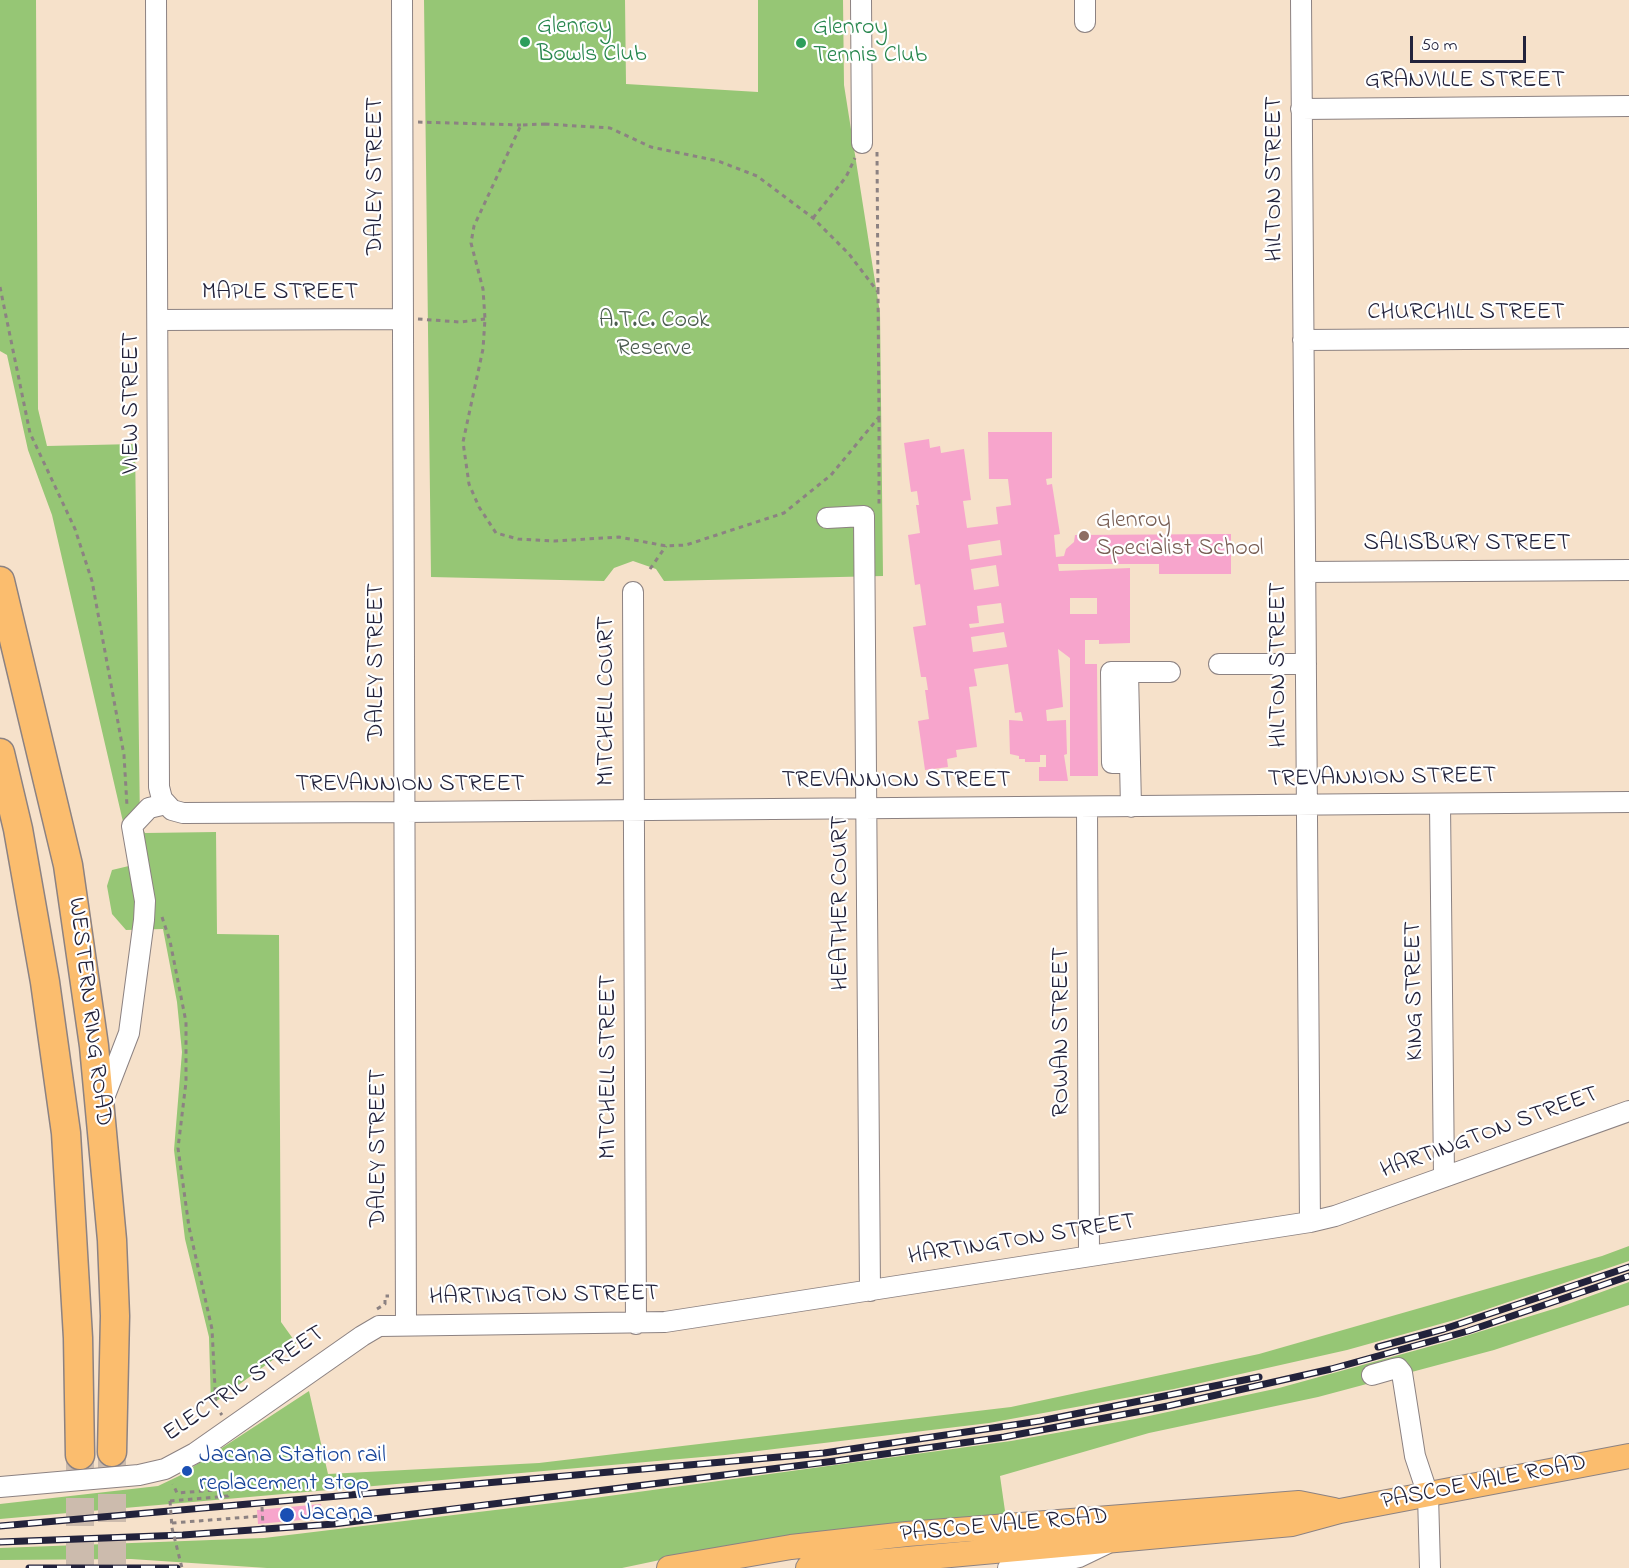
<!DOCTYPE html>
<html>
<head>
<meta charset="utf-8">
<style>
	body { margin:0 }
	#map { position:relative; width:1629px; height:1568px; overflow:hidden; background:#f6e1ca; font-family:"Indie Flower",sans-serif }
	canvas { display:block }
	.scale { position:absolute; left:1410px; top:36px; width:116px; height:27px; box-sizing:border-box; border:3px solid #22223b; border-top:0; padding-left:8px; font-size:18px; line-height:21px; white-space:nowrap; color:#22223b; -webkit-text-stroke:4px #fff; paint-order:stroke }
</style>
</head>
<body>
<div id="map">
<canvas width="1629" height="1568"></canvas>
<div class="scale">50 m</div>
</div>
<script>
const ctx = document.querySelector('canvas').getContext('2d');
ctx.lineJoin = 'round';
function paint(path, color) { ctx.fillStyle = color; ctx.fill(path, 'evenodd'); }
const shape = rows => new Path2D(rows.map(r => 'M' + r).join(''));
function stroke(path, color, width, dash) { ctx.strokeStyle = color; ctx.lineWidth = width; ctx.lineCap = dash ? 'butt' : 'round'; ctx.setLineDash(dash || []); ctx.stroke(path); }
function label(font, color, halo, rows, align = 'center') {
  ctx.font = font + ' "Indie Flower",sans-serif'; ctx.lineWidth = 4.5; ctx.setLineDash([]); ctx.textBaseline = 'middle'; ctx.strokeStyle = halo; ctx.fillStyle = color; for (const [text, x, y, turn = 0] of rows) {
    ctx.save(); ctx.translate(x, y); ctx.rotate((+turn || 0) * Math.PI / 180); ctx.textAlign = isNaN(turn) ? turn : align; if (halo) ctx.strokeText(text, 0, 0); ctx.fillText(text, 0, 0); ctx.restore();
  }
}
const green = shape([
	[0,0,36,0,38,409,47,446,135,444,140,824,145,833,216,832,217,934,279,935,281,1322,296,1343,211,1405,209,1337,185,1239,174,1150,182,1052,177,1002,163,929,126,930,112,914,107,886,112,870,133,865,52,515,28,450,7,355,0,351],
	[424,0,625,0,626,84,758,92,758,0,843,0,844,85,880,313,883,576,664,581,656,569,633,561,614,568,604,581,431,577],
	[1629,1246,1629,1261,1458,1319,1347,1350,1174,1389,989,1423,725,1455,0,1519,0,1504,158,1486,179,1476,309,1391,328,1474,539,1463,1011,1407,1259,1354,1602,1256],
	[1629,1282,1629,1305,1494,1350,1318,1397,1149,1433,1000,1476,1006,1518,679,1556,622,1568,267,1568,131,1559,0,1560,0,1548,264,1538,594,1498,1011,1441,1135,1419,1279,1388,1446,1342,1560,1307]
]);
const building = shape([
	[988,432,1052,432,1052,478,1046,479,1047,485,1052,484,1060,534,1054,535,1056,557,1064,556,1066,549,1074,542,1075,535,1231,534,1231,574,1159,574,1159,564,1058,564,1059,571,1130,568,1130,643,1099,644,1099,640,1085,640,1085,664,1097,664,1098,776,1070,776,1070,658,1058,649,1063,707,1046,710,1047,721,1066,720,1067,754,1064,755,1068,781,1039,781,1039,767,1046,767,1046,755,1040,755,1040,762,1025,762,1025,759,1019,759,1019,756,1010,754,1009,720,1023,721,1021,712,1015,713,1008,664,974,669,977,686,969,687,977,747,956,750,957,757,947,759,948,767,925,770,918,721,929,719,925,690,928,690,926,677,921,677,913,627,926,625,920,584,915,585,908,535,920,533,916,505,919,505,917,491,911,492,904,443,929,439,930,448,940,446,941,453,964,449,971,500,963,501,967,528,998,524,996,507,1011,505,1008,479,989,479],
	[1000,540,1002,555,970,560,968,545],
	[996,565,999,586,974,590,971,569],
	[1070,598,1097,598,1097,614,1070,614],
	[1001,603,1004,623,970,628,969,624,979,623,977,606],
	[1004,632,1007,647,973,652,971,637],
	[321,1504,322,1518,258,1524,257,1510]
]);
const highwayTunnel = shape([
	[112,1452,112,1568],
	[80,1568,80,1455]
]);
const path = shape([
	[418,122,521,125],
	[545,124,610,128,651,147,718,161,757,176,813,218,849,254,878,292,879,417,831,475,784,513,686,545,666,546,619,537,555,541,518,539,496,533,479,507,469,484,463,442,483,349,485,319,483,289,471,243,474,226,521,125,545,124],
	[877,152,878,292],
	[813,218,846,177,855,158],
	[0,287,30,433,75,529,92,581,124,755,127,806],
	[418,319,460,322,485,319],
	[879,418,879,508],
	[650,569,666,546],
	[162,917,170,941,186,1022,186,1082,178,1148,189,1227,212,1329,216,1407,222,1415],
	[377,1309,385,1304,385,1296,389,1296],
	[170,1501,228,1496,228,1489,177,1493,173,1484],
	[262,1507,263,1526],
	[172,1523,262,1516]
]);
const minor = shape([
	[156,0,159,787,162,799,172,810,183,813,405,812,1629,802],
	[402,0,406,1325],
	[861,0,862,143],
	[1085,0,1085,22],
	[1301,0,1310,1222],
	[1301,109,1629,106],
	[158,320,403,319],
	[1303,340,1629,338],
	[827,518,864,516,870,1291],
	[1306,572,1629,570],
	[633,592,636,1324],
	[1219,664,1306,664],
	[1128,672,1131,807],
	[1129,763,1112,763,1111,672,1170,672],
	[1440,804,1444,1177],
	[1087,807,1089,1256],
	[102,1103,129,1033,144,920,145,901,132,826,149,808,166,804],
	[1372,1375,1393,1369,1398,1368,1402,1373,1415,1456,1428,1495,1430,1568],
	[0,1487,139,1475,165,1469,195,1453,362,1336,379,1326,665,1322,1310,1222,1335,1216,1629,1111],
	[1008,1568,1050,1564,1079,1557,1106,1544]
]);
const major = shape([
	[669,1568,791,1547,907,1534,1299,1503,1334,1510],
	[808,1568,1292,1524,1340,1511,1629,1456]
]);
const highway = shape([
	[0,581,68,865,94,1046,112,1240,115,1316,112,1452],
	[0,753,18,829,45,982,66,1133,78,1338,80,1455]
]);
const rail = shape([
	[1378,1347,1444,1329,1629,1267],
	[0,1526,824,1453,1040,1421,1259,1377],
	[0,1542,183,1535,334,1524,835,1461,1004,1437,1168,1406,1331,1369,1468,1331,1629,1276],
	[29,1568,177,1568]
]);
const pathBridge = shape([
	[170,1501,172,1528,182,1568]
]);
const markers = [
	[525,42,6,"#2e9e5b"],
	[801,43,6,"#2e9e5b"],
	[1084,536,6,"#8d6e63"],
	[187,1471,6,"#1a4fb4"],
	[287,1515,8,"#1a4fb4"]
];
const leisureNames = [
	["Glenroy",537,28],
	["Bowls Club",537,56],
	["Glenroy",813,29],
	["Tennis Club",813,57]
];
const streetNames = [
	["GRANVILLE STREET",1465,82],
	["DALEY STREET",377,176,-90],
	["HILTON STREET",1276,179,-90],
	["MAPLE STREET",280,294],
	["CHURCHILL STREET",1466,314],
	["VIEW STREET",133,403,-90],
	["SALISBURY STREET",1467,545],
	["DALEY STREET",378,662,-90],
	["HILTON STREET",1280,665,-90],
	["MITCHELL COURT",608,701,-90],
	["TREVANNION STREET",1382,779,-1],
	["TREVANNION STREET",896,782],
	["TREVANNION STREET",410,786],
	["HEATHER COURT",842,903,-90],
	["KING STREET",1416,991,-91],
	["WESTERN RING ROAD",88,1012,83],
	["ROWAN STREET",1063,1032,-90],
	["MITCHELL STREET",610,1067,-90],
	["HARTINGTON STREET",1490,1134,-20],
	["DALEY STREET",380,1148,-90],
	["HARTINGTON STREET",1022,1241,-9],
	["HARTINGTON STREET",544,1297,-1],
	["ELECTRIC STREET",245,1385,-34],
	["PASCOE VALE ROAD",1484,1484,-11],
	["PASCOE VALE ROAD",1004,1527,-5]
];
const parkNames = [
	["A.T.C. Cook",654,322],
	["Reserve",654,350]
];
const educationNames = [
	["Glenroy",1096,522],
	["Specialist School",1096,550]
];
const transitNames = [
	["Jacana Station rail",199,1457],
	["replacement stop",199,1485],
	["Jacana",300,1515]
];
paint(green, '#96c675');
paint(building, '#f7a5cc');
stroke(highwayTunnel, '#ccbbad', 28, [28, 14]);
stroke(minor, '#8c8282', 22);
stroke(major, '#8c8282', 26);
stroke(highway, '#8c8282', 31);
stroke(path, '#8c8282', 3, [4.5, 4.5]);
stroke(minor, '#fff', 20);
stroke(major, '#fbbd6e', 24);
stroke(highway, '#fbbd6e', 28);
stroke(rail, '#22223b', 7);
stroke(rail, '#fff', 4.5, [14]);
stroke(pathBridge, '#8c8282', 3, [4.5, 4.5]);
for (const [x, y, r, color] of markers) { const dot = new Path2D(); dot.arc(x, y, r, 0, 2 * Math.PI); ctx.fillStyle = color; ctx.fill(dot); stroke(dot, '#fff', 2); }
label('24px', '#27864d', '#fff', leisureNames, 'left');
label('24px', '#22223b', '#fff', streetNames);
label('24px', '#4b5b4f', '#fff', parkNames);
label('24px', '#785e54', '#fff', educationNames, 'left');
label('24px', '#164399', '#fff', transitNames, 'left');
</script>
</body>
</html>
